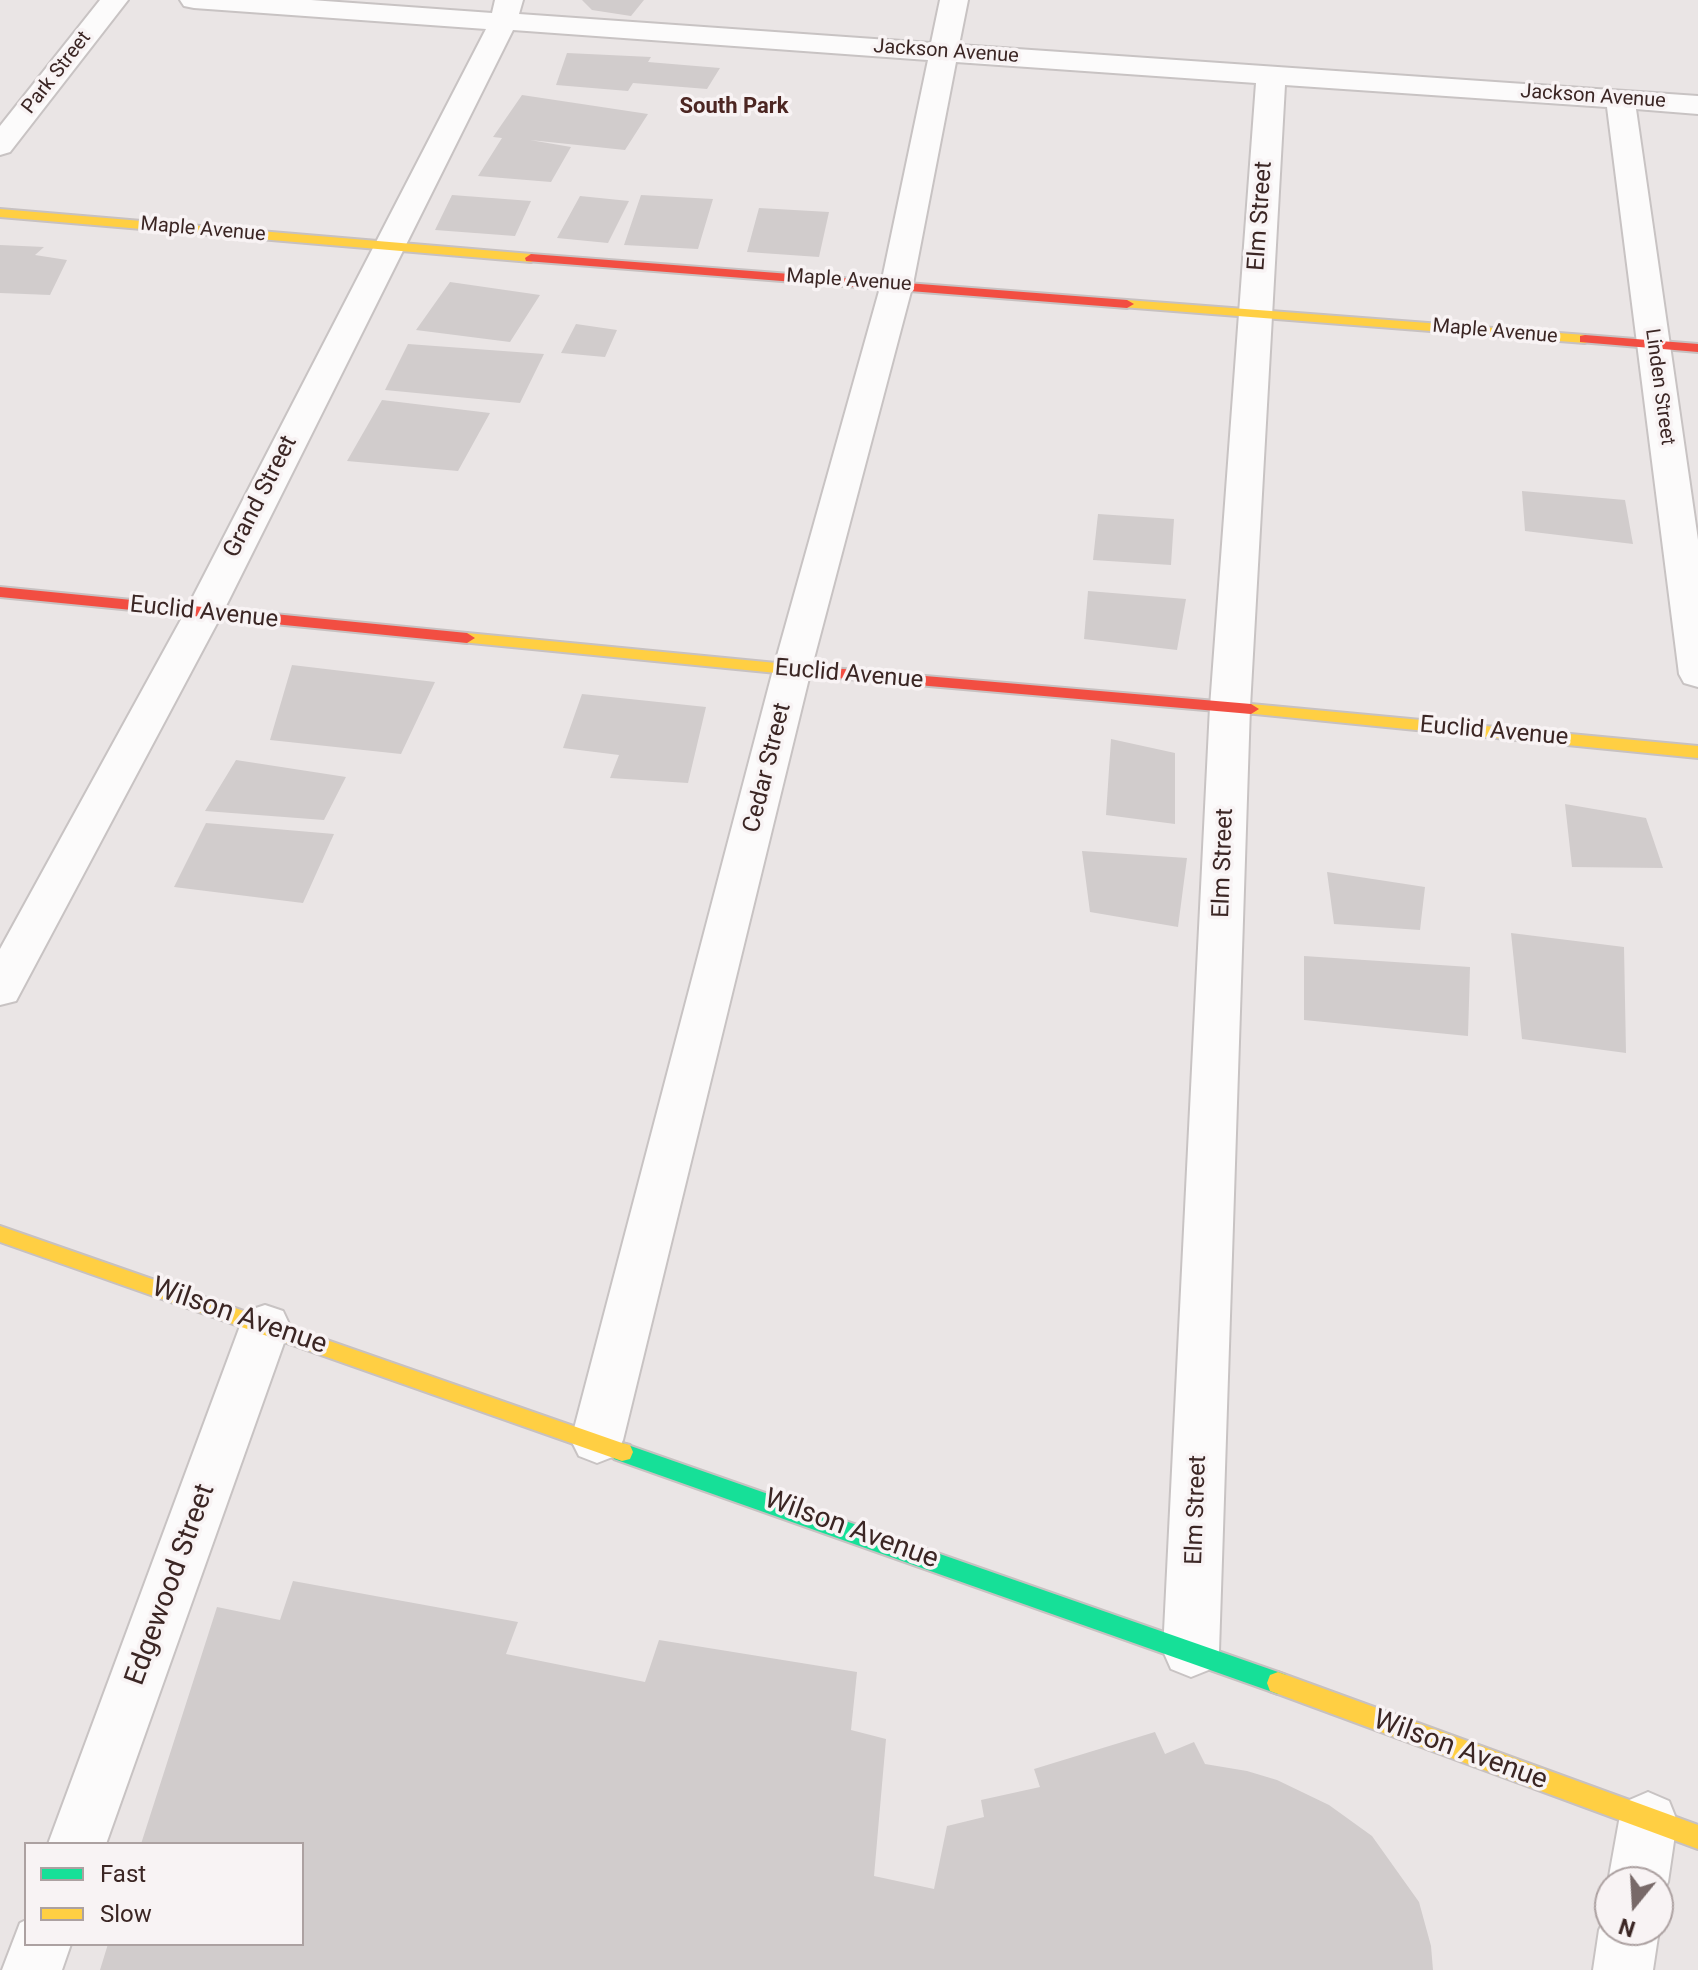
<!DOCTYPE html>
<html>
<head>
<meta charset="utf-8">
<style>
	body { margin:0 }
	#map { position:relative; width:1698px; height:1970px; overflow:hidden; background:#eae5e5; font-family:Roboto,sans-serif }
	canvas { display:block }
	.legend { position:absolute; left:24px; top:1842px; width:280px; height:104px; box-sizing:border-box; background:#f8f3f4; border:2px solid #aca1a1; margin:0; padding:10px 14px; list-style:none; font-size:24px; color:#3b2624 }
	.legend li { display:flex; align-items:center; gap:16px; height:40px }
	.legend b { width:40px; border:2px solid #aca1a1 }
	.north { position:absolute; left:1594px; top:1866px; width:80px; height:80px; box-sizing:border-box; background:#f8f3f4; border:2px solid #aca1a1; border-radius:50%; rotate:198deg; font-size:22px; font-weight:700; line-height:32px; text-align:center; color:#3b2624 }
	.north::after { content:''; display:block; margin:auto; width:28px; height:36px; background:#786968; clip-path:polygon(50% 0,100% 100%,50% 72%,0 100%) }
</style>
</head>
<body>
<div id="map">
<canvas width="1698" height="1970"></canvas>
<ul class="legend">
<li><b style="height:10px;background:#16e098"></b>Fast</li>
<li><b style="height:10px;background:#ffcf43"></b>Slow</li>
</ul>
<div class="north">N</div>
</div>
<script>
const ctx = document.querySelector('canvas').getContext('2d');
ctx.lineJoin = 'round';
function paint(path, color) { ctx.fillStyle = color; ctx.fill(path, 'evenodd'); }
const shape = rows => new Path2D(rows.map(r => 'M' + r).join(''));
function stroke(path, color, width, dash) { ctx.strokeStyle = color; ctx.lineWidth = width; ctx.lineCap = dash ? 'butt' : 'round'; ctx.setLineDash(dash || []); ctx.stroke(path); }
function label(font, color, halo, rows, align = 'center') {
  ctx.font = font + ' Roboto,sans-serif'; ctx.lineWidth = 7; ctx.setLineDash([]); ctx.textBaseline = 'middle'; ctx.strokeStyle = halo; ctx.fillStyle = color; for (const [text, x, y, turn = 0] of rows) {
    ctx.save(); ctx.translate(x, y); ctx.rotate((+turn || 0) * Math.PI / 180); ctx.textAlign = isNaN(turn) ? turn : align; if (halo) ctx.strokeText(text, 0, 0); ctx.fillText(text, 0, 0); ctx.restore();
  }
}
const building = shape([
	[582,0,644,0,631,16,592,10],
	[567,53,651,57,648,62,720,68,707,89,633,83,628,91,556,85],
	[522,95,648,114,625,150,530,140,571,147,551,182,478,176,502,138,493,137],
	[452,195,531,201,515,236,435,230],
	[641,195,713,199,698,249,624,245],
	[580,196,629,201,608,243,557,238],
	[759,208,829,212,819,257,747,252],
	[0,245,44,247,35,255,67,260,50,295,0,293],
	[450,282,540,295,510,342,416,330],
	[576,324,617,330,605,357,561,353],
	[408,344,544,354,520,403,385,390],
	[382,400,490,413,458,471,347,461],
	[1522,491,1625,500,1633,544,1525,531],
	[1098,514,1174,519,1171,565,1093,560],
	[1088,591,1186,599,1177,650,1084,639],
	[292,665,435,682,401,754,270,740],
	[582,694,706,707,688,783,610,778,619,755,563,748],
	[1111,739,1175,753,1175,824,1106,815],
	[236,760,346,777,324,820,205,811],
	[1565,804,1646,818,1663,868,1572,867],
	[206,823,334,834,303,903,174,887],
	[1082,851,1187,858,1178,927,1090,912],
	[1327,872,1425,887,1420,930,1334,924],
	[1511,933,1624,947,1626,1053,1522,1039],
	[1304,956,1470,967,1468,1036,1304,1020],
	[293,1581,518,1622,506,1654,645,1682,659,1640,857,1672,851,1730,886,1739,874,1876,934,1889,947,1826,984,1817,981,1800,1040,1787,1034,1769,1155,1732,1165,1754,1194,1742,1205,1764,1247,1771,1277,1780,1329,1805,1372,1836,1419,1902,1431,1946,1433,1970,100,1970,108,1944,302,1944,302,1844,141,1844,217,1607,280,1620]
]);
const street = shape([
	[100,0,128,0,10,152,0,155,0,126,100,0],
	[180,0,311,0,492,13,495,0,523,0,519,14,931,43,940,0,968,0,959,45,1698,96,1698,114,1636,109,1698,540,1698,687,1684,683,1679,674,1607,107,1285,85,1250,707,1219,1651,1211,1669,1191,1677,1171,1669,1163,1651,1210,707,1256,83,956,62,913,284,811,670,623,1440,615,1456,597,1463,579,1456,571,1440,773,670,881,284,928,60,513,30,222,614,16,1001,0,1005,0,949,184,614,486,29,194,8,184,6,180,0],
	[265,1305,283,1311,290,1326,106,1844,48,1844,240,1326,247,1311,265,1305],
	[1648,1792,1669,1801,1677,1821,1668,1882,1658,1903,1658,1882,1610,1882,1610,1886,1608,1882,1619,1821,1627,1801,1648,1792],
	[1610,1908,1610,1930,1658,1930,1658,1927,1659,1930,1653,1970,1593,1970,1599,1930,1610,1908],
	[26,1920,26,1944,71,1944,62,1970,2,1970,20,1923,26,1920]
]);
const fast = shape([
	[622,1443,1278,1672,1286,1675,1289,1683,1286,1691,1278,1694,614,1459,611,1452,614,1445,622,1443]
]);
const slow = shape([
	[0,209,531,254,537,258,531,262,0,217,0,209],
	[1127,300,1585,335,1592,339,1585,343,1122,307,1120,304,1127,300],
	[467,633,797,665,805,670,797,675,461,642,459,638,467,633],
	[1251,704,1698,746,1698,758,1245,713,1243,709,1245,705,1251,704],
	[0,1226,622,1443,630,1445,633,1452,630,1459,622,1461,0,1242,0,1226],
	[1278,1672,1698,1825,1698,1849,1270,1691,1267,1683,1270,1675,1278,1672]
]);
const jam = shape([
	[531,254,1127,300,1134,304,1127,308,526,261,525,258,531,254],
	[1585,335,1698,344,1698,352,1580,342,1580,336,1585,335],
	[0,587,467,633,475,638,467,643,0,597,0,587],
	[797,665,1251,704,1259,709,1251,714,791,674,789,670,791,666,797,665]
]);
const farStreetnames = [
	["Jackson Avenue",946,52,4],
	["Park Street",57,73,-52],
	["Jackson Avenue",1593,97,4],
	["Maple Avenue",203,230,5],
	["Maple Avenue",849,281,4],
	["Maple Avenue",1495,332,5],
	["Linden Street",1659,387,82]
];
const farNeighbourhoodnames = [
	["South Park",734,107]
];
const streetNames = [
	["Elm Street",1261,216,-86],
	["Grand Street",261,497,-63],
	["Euclid Avenue",204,613,6],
	["Euclid Avenue",849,675,5],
	["Euclid Avenue",1494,732,5],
	["Cedar Street",768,768,-76],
	["Elm Street",1224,863,-88],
	["Elm Street",1197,1510,-88]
];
const nearStreetnames = [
	["Wilson Avenue",239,1317,19],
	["Wilson Avenue",851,1530,20],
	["Edgewood Street",171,1585,-70],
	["Wilson Avenue",1460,1751,20]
];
paint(building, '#d1cccc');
stroke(street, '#c8c3c3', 4);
stroke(fast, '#c7c1c1', 4);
stroke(slow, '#c7c1c1', 4);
stroke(jam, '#c7c1c1', 4);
paint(street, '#fcfbfb');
paint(fast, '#16e098');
paint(slow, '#ffcf43');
paint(jam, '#f24e42');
label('20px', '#3b2624', '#f8f3f4', farStreetnames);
label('bold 22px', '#4c2622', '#f8f3f4', farNeighbourhoodnames);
label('24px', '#3b2624', '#f8f3f4', streetNames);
label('28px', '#3b2624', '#f8f3f4', nearStreetnames);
</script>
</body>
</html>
